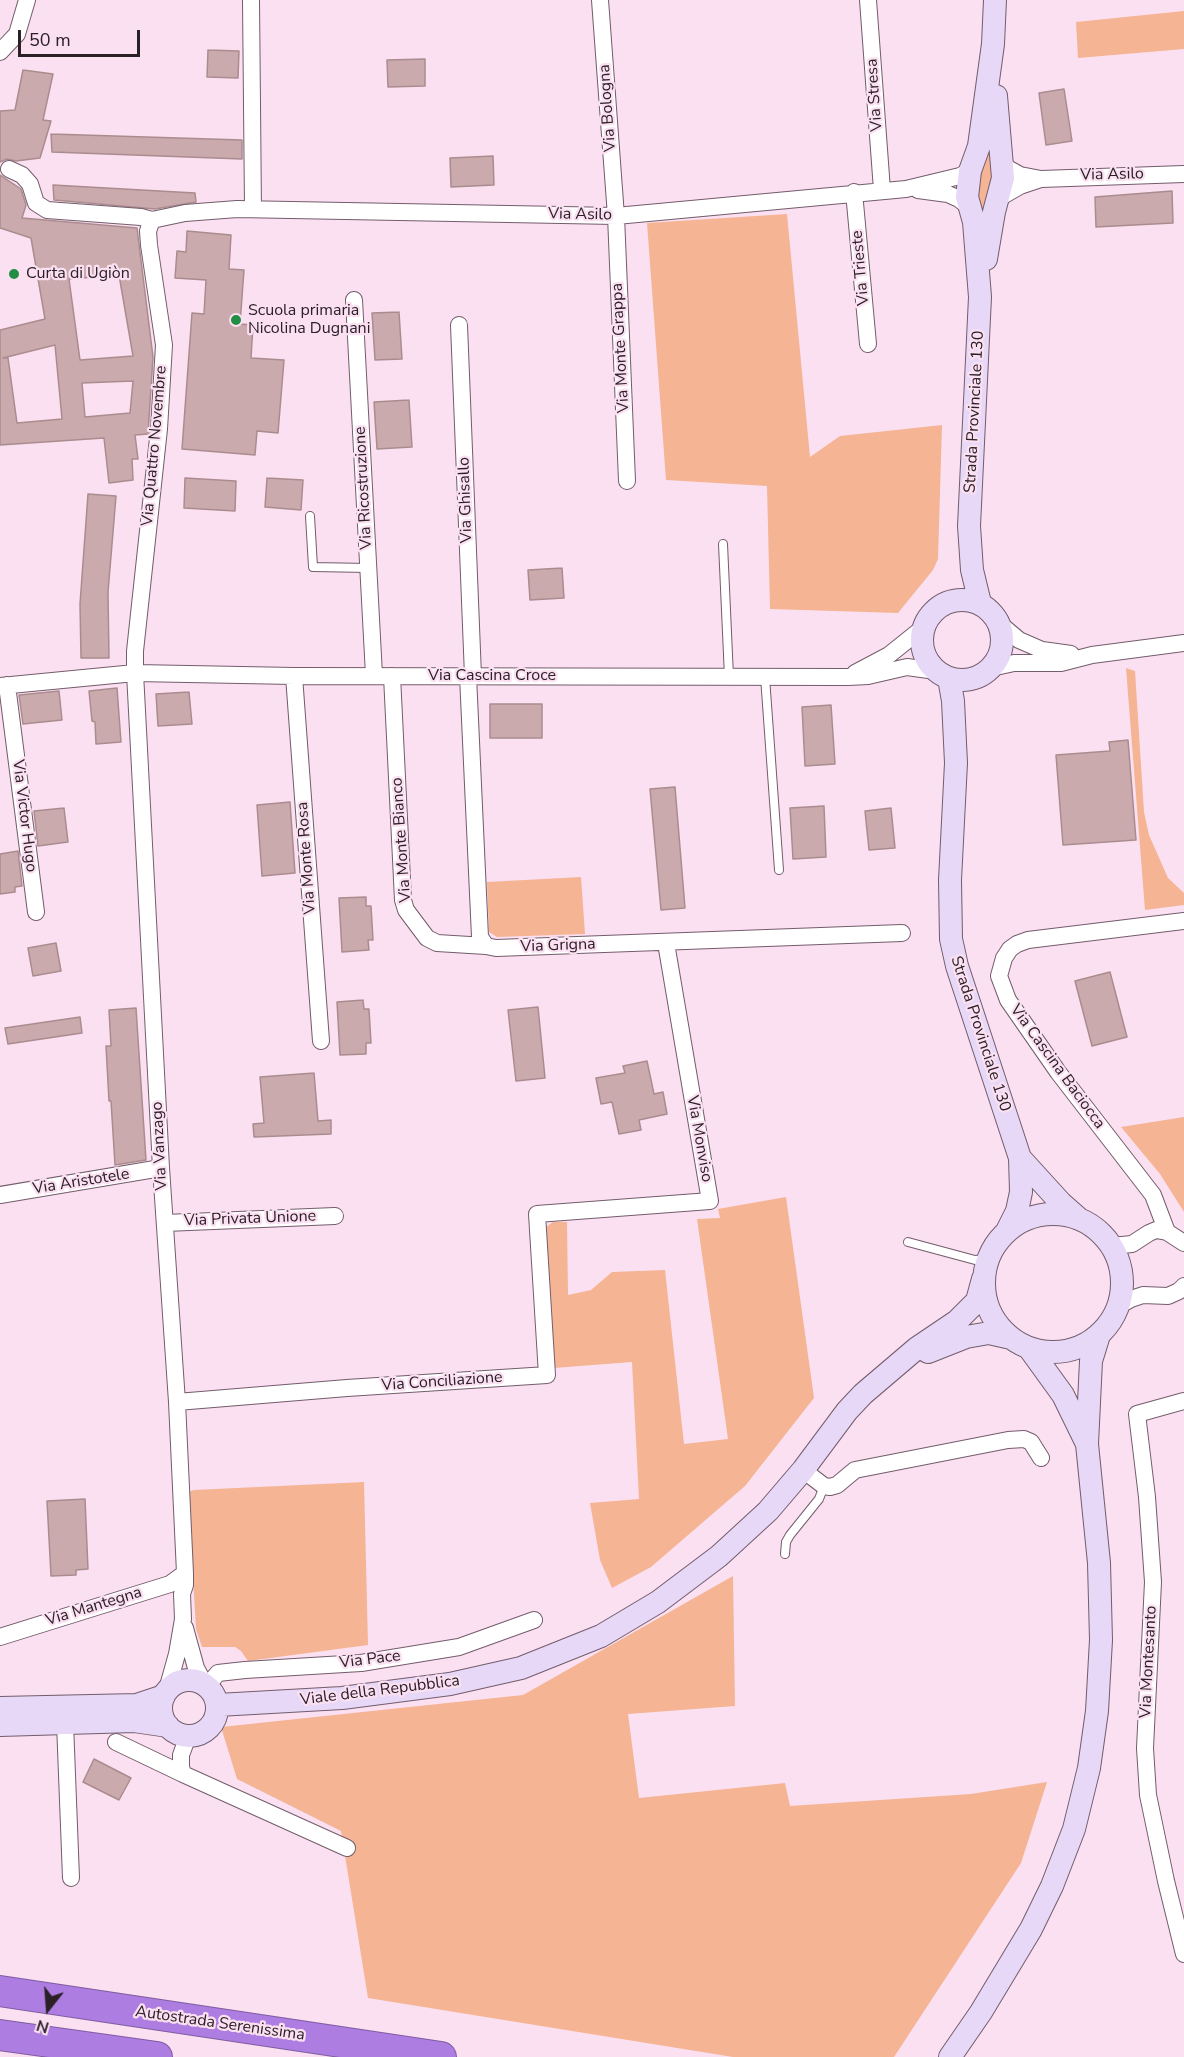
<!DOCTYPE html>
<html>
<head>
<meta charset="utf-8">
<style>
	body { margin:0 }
	#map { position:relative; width:1184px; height:2057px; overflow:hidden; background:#fbe0f2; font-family:"Nunito Sans",sans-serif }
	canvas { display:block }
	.north { position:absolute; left:18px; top:1979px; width:60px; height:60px; -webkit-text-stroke:4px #fbe0f2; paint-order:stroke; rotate:197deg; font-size:16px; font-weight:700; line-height:24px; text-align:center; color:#2a2026 }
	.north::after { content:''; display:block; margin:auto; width:21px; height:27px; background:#2a2026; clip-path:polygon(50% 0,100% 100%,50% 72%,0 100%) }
	.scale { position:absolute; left:18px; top:30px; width:122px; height:27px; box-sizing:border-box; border:3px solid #2a2026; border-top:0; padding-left:8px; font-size:18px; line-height:21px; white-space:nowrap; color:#2a2026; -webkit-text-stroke:4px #fbe0f2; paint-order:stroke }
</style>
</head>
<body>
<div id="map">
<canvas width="1184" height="2057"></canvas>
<div class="north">N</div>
<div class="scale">50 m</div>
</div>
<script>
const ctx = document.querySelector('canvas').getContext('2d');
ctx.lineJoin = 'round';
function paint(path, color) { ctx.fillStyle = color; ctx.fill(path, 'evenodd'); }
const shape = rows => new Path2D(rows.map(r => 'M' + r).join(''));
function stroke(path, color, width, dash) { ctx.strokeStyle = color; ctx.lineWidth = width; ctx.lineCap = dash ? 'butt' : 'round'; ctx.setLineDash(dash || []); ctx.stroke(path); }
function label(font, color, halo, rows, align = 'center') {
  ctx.font = font + ' "Nunito Sans",sans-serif'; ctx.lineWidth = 4.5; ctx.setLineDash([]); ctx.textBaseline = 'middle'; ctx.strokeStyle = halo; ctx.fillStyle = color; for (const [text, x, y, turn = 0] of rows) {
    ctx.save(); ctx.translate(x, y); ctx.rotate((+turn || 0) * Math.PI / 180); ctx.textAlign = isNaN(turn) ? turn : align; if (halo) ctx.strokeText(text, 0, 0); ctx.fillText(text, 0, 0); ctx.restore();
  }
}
const green = shape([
	[1184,11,1184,49,1078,58,1076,22],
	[986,149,990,149,995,173,985,222,975,197],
	[787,214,810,457,840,436,942,425,938,559,933,570,898,613,770,609,767,486,666,480,647,223],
	[1126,668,1135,671,1144,812,1149,835,1168,878,1184,893,1184,905,1145,910],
	[581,877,585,934,497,937,489,932,487,882],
	[1184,1117,1184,1212,1160,1174,1121,1127],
	[786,1197,814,1398,745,1486,651,1567,612,1588,600,1560,590,1503,639,1499,632,1362,554,1368,546,1227,553,1222,567,1222,568,1295,591,1290,612,1272,665,1270,684,1444,728,1439,697,1219,720,1218,718,1209],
	[364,1482,368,1645,248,1661,241,1651,235,1647,202,1647,196,1629,188,1492,194,1490],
	[733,1576,735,1706,628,1714,639,1798,785,1783,790,1806,971,1794,1047,1782,1021,1863,894,2057,733,2057,368,1998,341,1831,237,1779,221,1727,523,1695]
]);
const building = shape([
	[208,50,239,51,238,78,207,77,208,50],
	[425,59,425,86,388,87,387,60,425,59],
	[23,70,53,74,43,120,51,121,40,158,16,161,7,159,0,162,0,111,15,110,23,70],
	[1064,89,1072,141,1046,145,1039,93,1064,89],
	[51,134,242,140,242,159,52,152,51,134],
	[493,156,494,185,451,187,450,158,493,156],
	[0,175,21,189,26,205,22,218,137,228,153,357,148,434,135,435,138,459,132,459,133,480,109,483,104,438,0,445,0,330,45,319,31,238,0,228,0,175],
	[119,275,133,356,80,360,69,279,119,275],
	[55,345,62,419,17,423,8,358,3,358,55,345],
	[133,381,130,413,85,417,82,383,133,381],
	[53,185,195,193,196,202,155,209,54,200,53,185],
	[1172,191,1173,223,1096,227,1095,197,1172,191],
	[187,231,231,235,229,269,244,270,240,324,253,325,251,358,284,360,278,433,257,431,255,455,182,449,192,313,204,314,206,280,175,278,177,251,186,252,187,231],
	[399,312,402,359,375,360,372,313,399,312],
	[409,400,412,447,377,449,374,402,409,400],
	[185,478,236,481,235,511,184,508,185,478],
	[267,478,303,480,301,510,265,507,267,478],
	[88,494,116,496,108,592,109,658,81,658,80,604,88,494],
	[562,568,564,598,530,600,528,570,562,568],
	[117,688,121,742,96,744,95,722,92,721,89,691,117,688],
	[59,691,62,720,23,724,19,695,59,691],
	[189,692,192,724,158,726,156,694,189,692],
	[490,704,542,704,542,738,490,738,490,704],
	[831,705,835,764,805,766,802,707,831,705],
	[1128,740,1136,840,1063,845,1056,755,1110,751,1109,742,1128,740],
	[675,787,685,908,661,910,650,789,675,787],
	[290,802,295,873,262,876,257,805,290,802],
	[824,806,826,857,793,859,790,808,824,806],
	[64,808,68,842,38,846,34,811,64,808],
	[891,808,895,848,869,850,865,811,891,808],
	[18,851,22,886,15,887,15,892,0,894,0,854,18,851],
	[366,897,366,906,371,906,373,940,368,940,369,950,342,952,339,898,366,897],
	[56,943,61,971,33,976,28,948,56,943],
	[1110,972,1127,1037,1092,1046,1075,981,1110,972],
	[363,1000,364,1009,369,1009,371,1043,366,1043,366,1054,340,1055,337,1002,363,1000],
	[538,1007,545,1078,516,1081,508,1010,538,1007],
	[136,1008,146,1160,115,1165,111,1101,109,1101,106,1046,111,1046,109,1010,136,1008],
	[80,1017,82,1033,8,1044,5,1028,80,1017],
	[647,1061,654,1094,663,1092,667,1114,639,1120,641,1130,619,1134,612,1102,601,1104,596,1078,625,1073,623,1066,647,1061],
	[314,1073,318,1121,331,1120,331,1134,254,1137,253,1124,264,1123,260,1077,314,1073],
	[85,1499,88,1569,76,1570,76,1575,51,1576,47,1501,85,1499],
	[94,1759,131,1778,119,1800,83,1782,94,1759]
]);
const lane = shape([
	[310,516,313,567,368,568],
	[723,544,729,677],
	[765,677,779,870],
	[908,1242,975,1260,987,1259],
	[785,1554,786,1542,790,1535,819,1499,824,1486]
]);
const street = shape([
	[251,0,253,209],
	[600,0,616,216,627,481],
	[868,0,882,190],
	[0,52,17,34,27,0],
	[9,169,22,175,30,184,36,203,47,210,141,217,152,220,185,213,237,209,616,216,906,189,960,176,970,171],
	[1041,179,1184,174],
	[918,190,948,194,959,199,969,207],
	[854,192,868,344],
	[999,198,1020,186,1041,179,1020,175,1009,169,1000,161],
	[152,220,148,231,149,245,164,345,159,429,135,651,135,673,161,1168,177,1402,185,1573,185,1585,182,1594,183,1619,177,1654,167,1690],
	[354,300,374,675],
	[459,325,473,676],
	[1000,624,1019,640,1042,650,1071,654],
	[991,668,1014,663,1061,663,1092,655,1184,643],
	[855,673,889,655,924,627],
	[294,676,321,1041],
	[392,676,403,900,406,910,427,938,437,943,486,946],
	[468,676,480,937,486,946,496,948,902,933],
	[7,685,36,912],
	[0,686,135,673,294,676,848,677,868,676,907,667,936,671],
	[1184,921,1028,940,1017,944,1010,949,1004,958,999,976,1008,1000,1058,1072,1153,1195,1167,1232,1184,1243],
	[0,1195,161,1168],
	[165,1223,335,1216],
	[1112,1246,1132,1244,1149,1233,1156,1230,1167,1232],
	[1118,1306,1131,1299,1143,1295,1168,1296,1179,1291,1184,1286],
	[1184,1401,1137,1414,1147,1497,1153,1582,1145,1748,1148,1795,1166,1881,1184,1954],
	[177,1402,347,1388,547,1375,537,1214,710,1201,666,943],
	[803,1470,824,1486,830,1487,837,1485,855,1470,1008,1440,1024,1439,1031,1442,1041,1458],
	[185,1628,196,1668,204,1683],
	[0,1637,170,1584,185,1573],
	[207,1686,218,1673,245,1670,361,1663,459,1647,534,1620],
	[65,1723,71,1878],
	[188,1736,181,1755,181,1767,183,1774,347,1848],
	[116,1742,183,1774]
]);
const secondary = shape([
	[986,259,994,212,1003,178,996,96],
	'922 640a40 40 0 1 1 80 0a40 40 0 1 1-80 0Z',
	[980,603,972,570,969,526,980,297,974,222,967,197,970,171,979,146,993,44,995,0],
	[949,678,953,701,956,763,950,880,951,939,957,966,1020,1158,1021,1192,1017,1211,1008,1229],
	[1020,1158,1061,1203,1078,1218],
	'984 1283a69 69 0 1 1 138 0a69 69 0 1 1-138 0Z',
	[1029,1348,1063,1395,1086,1442],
	[928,1352,966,1337,989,1333,1011,1338],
	'161 1708a28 28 0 1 1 56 0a28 28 0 1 1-56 0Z',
	[218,1705,342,1698,450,1684,521,1668,601,1636,658,1602,719,1556,768,1511,803,1470,847,1411,863,1394,917,1348,957,1321,977,1301,983,1279],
	[0,1708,137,1705,164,1696],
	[0,1725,134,1721,168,1726],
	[950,2057,981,2012,1031,1929,1052,1886,1074,1829,1089,1768,1097,1711,1101,1640,1099,1563,1087,1444,1091,1361,1099,1335]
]);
const highway = shape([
	[0,1991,441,2057],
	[0,2035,157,2057]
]);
const markers = [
	[14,274,6,"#228d44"],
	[236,320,6,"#228d44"]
];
const streetNames = [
	["Via Stresa",875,95,-94],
	["Via Bologna",608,108,-94],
	["Via Asilo",1112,175,-1],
	["Via Asilo",580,215,1],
	["Via Trieste",861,268,-95],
	["Via Monte Grappa",621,348,-93],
	["Strada Provinciale 130",975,412,-87],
	["Via Quattro Novembre",155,446,-85],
	["Via Ricostruzione",364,488,-93],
	["Via Ghisallo",466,500,-92],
	["Via Cascina Croce",492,676],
	["Via Victor Hugo",24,816,83],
	["Via Monte Bianco",402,840,-94],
	["Via Monte Rosa",307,858,-94],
	["Via Grigna",558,946,-2],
	["Strada Provinciale 130",980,1034,72],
	["Via Cascina Baciocca",1057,1067,54],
	["Via Monviso",699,1139,80],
	["Via Vanzago",160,1146,-93],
	["Via Aristotele",81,1182,-9],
	["Via Privata Unione",250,1219,-2],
	["Via Conciliazione",442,1382,-4],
	["Via Mantegna",94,1607,-17],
	["Via Pace",370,1660,-7],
	["Via Montesanto",1149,1662,-87],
	["Viale della Repubblica",380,1691,-7],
	["Autostrada Serenissima",220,2024,8]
];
const poiNames = [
	["Curta di Ugiòn",26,274],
	["Scuola primaria",248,311],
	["Nicolina Dugnani",248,329]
];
paint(green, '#f5b494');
paint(building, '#caaaad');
stroke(building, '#ab8c8e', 1.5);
stroke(lane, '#735c6b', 10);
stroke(street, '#735c6b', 18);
stroke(secondary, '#735c6b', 24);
stroke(highway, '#7f5ca0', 32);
stroke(lane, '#fff', 8);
stroke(street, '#fff', 16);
stroke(secondary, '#e6d8f6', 22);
stroke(highway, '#ad7de1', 30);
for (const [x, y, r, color] of markers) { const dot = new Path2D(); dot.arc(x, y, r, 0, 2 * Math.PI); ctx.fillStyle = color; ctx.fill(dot); stroke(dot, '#fbe0f2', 2); }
label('16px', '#2a2026', '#fbe0f2', streetNames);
label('16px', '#2a2026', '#fbe0f2', poiNames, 'left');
</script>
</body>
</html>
